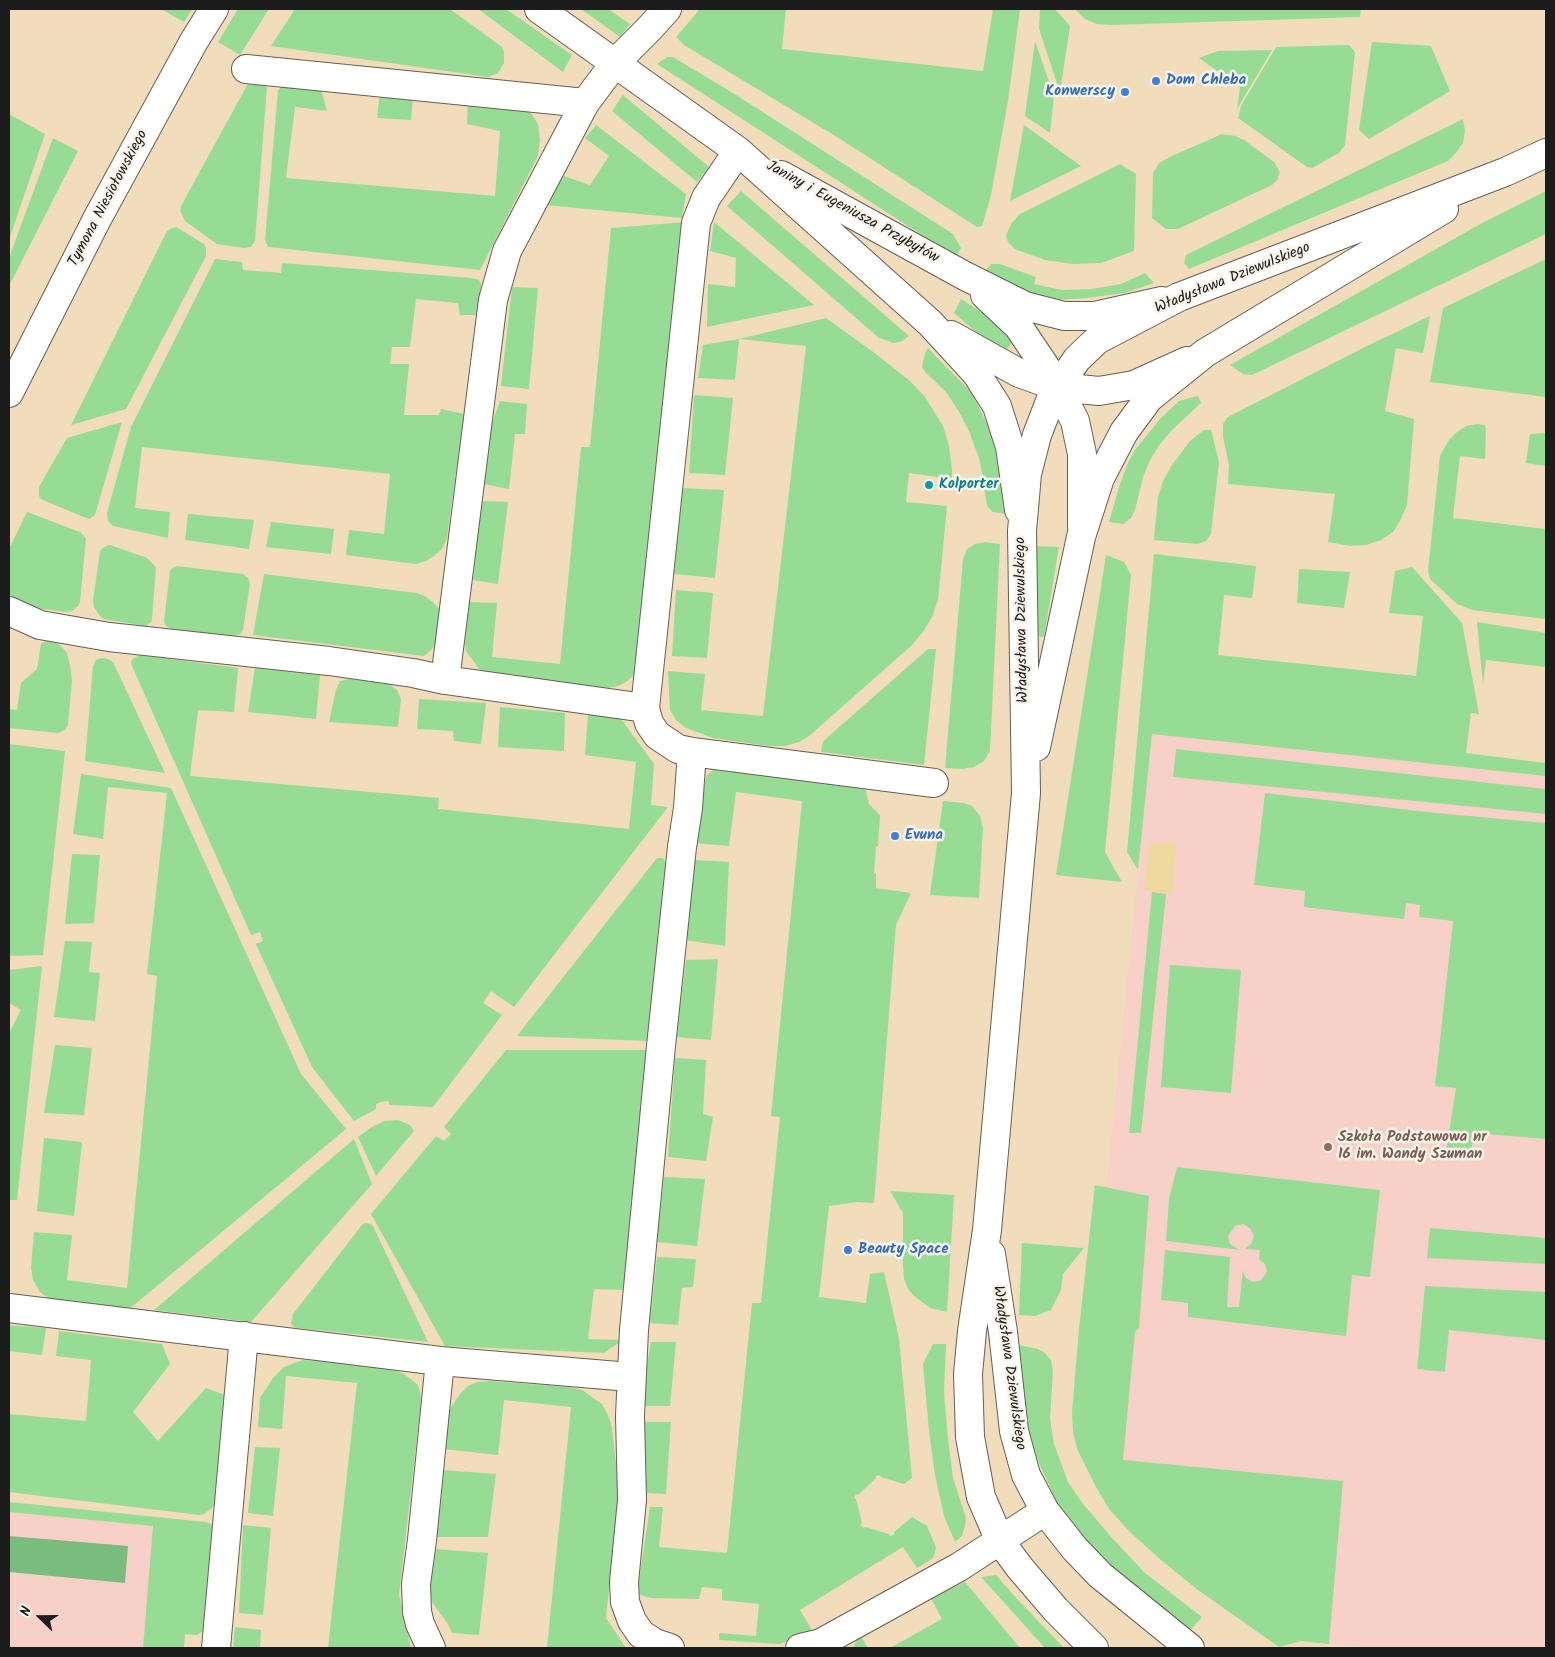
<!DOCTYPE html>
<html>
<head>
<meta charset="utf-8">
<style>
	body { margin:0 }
	#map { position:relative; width:1555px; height:1657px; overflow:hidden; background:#f1dcbc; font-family:Kalam,sans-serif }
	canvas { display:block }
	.frame { position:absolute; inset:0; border:10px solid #1c1c1c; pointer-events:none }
	.north { position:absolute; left:15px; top:1592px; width:50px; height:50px; -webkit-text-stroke:4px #f7f3e8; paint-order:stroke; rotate:292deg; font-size:14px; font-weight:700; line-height:20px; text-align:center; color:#1c1c1c }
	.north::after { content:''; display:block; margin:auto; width:18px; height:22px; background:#1c1c1c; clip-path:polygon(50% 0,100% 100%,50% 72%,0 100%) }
</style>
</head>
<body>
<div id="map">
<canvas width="1555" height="1657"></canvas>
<div class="frame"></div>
<div class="north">N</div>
</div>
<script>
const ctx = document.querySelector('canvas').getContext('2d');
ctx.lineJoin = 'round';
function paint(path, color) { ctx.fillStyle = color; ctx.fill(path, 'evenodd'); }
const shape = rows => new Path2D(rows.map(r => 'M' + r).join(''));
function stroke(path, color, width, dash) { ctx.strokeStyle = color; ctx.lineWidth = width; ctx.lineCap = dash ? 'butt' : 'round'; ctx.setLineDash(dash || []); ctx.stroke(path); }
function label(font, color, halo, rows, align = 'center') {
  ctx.font = font + ' Kalam,sans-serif'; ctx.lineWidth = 5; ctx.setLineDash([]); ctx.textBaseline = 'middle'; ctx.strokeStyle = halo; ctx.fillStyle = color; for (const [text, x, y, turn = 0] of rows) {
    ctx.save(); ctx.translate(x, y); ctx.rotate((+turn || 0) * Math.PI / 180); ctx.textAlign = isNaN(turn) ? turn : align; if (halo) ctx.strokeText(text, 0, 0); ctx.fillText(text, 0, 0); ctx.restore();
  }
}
const built = shape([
	[1152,734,1546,776,1546,1648,1370,1648,1301,1641,1083,1423],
	[9,1512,154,1526,143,1648,9,1648]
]);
const green = shape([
	[161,9,192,9,184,22],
	[238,9,269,9,240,55,218,42],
	[295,9,450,9,502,47,504,52,504,63,498,73,488,77,271,46],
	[478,9,506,9,572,55,563,72],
	[581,9,608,9,630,24,620,37],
	[700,9,786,9,782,49,983,71,993,9,1020,9,1008,101,991,195,982,226,977,227,837,137,684,45,676,37],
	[1040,9,1055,9,1070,26,1060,92,1039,29],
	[1075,9,1361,9,1360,17,1112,25,1097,24,1085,19],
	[1035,41,1054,96,1050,133,1025,116],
	[1372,42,1431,46,1450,91,1369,139,1359,130],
	[1349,45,1355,52,1345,145,1339,153,1312,168,1307,167,1238,118,1241,106,1276,47],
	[1272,50,1237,109,1240,87,1199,58,1218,51],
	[667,57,673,57,733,93,953,234,961,248,956,257,657,64],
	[250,80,267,87,255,241,251,247,244,248,217,244,185,221,180,210,181,206],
	[283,83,320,86,327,111,295,107,286,178,495,196,500,131,467,124,468,99,518,105,530,112,538,124,540,140,538,156,480,270,268,247,265,240,278,91],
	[380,92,413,96,411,120,377,118],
	[623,95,709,167,697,182,612,111],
	[9,114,45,134,9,240],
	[1463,119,1465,131,1463,143,1456,153,1448,161,1189,269,1184,263,1186,255],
	[596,125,686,194,682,218,545,205,561,175,590,185,609,156,585,138],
	[1024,125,1081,166,1010,201],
	[1222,134,1235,136,1244,140,1274,162,1280,172,1277,180,1272,185,1178,229,1166,229,1152,218,1153,173,1159,163,1172,156],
	[53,138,78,151,9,286,9,258],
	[1120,164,1136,174,1134,251,1101,263,1073,264,1045,260,1015,249,1008,242,1006,236,1011,224,1020,214],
	[741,191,909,336,902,341,894,343,879,338,727,206],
	[1546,191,1546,234,1252,375,1243,374,1230,365,1484,222],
	[686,222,636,669,633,676,626,682,618,686,608,688,490,675,479,669,466,651,465,643,469,602,497,603,492,657,560,664,581,447,590,447,611,228],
	[714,222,814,305,707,327,708,284,735,287,736,258,710,251],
	[176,227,204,244,206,248,206,256,126,409,71,425,167,231,170,229],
	[215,259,242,262,243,270,281,273,282,263,472,278,479,280,481,284,479,315,460,315,458,303,416,299,410,347,392,347,390,364,409,364,404,415,439,415,441,409,464,414,447,537,443,548,434,556,426,561,416,564,346,555,349,530,384,534,390,474,142,447,135,508,170,512,168,538,113,526,108,521,107,513,131,427],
	[1546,259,1546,397,1430,382,1443,308],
	[991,264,1000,264,1036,277,1034,284,1062,290,1091,289,1121,284,1145,273,1154,283,1125,293,1086,298,1058,300,1028,293,982,274],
	[512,287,538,288,529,389,501,386],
	[961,299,1005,327,1011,333,1012,342,1008,348,1002,351,994,347,954,313],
	[1430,316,1423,353,1396,348,1385,411,1414,419,1407,505,1400,521,1393,532,1381,540,1366,545,1350,546,1328,542,1335,494,1228,484,1229,465,1223,437,1223,424,1228,417,1365,347],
	[826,318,876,354,911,382,925,397,943,426,949,446,952,469,952,479,909,473,906,502,947,506,938,600,932,617,923,632,911,646,809,736,799,742,785,746,768,746,713,738,686,728,676,720,670,710,668,671,705,674,701,710,763,716,806,346,739,339,735,380,698,378,703,345,739,339],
	[928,348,972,393,988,426,999,457,1007,514,993,512,987,506,980,461,969,431,958,410,946,392,926,373,922,367,925,353],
	[694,395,733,398,725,475,689,473],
	[1198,396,1201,403,1172,430,1160,444,1150,460,1143,477,1135,510,1131,518,1123,524,1109,522,1119,487,1127,465,1135,450,1160,419,1179,401],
	[500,401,527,404,525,434,515,434,509,489,483,484,490,429],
	[122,422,95,515,89,519,86,518,41,499,39,496,39,487,67,438],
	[1478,424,1485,425,1486,429,1485,459,1460,456,1453,518,1546,529,1546,619,1472,610,1457,604,1430,579,1428,571,1440,456,1449,440,1457,432,1466,426],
	[1204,430,1211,430,1219,462,1211,534,1206,541,1198,544,1154,540,1158,497,1163,481,1172,465,1190,441],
	[1546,433,1546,466,1526,463,1530,434],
	[681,488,724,490,715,578,674,574],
	[481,501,508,502,498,584,473,580],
	[27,512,80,532,86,538,80,602,78,606,72,611,67,612,35,608,9,595,9,549],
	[188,514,254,520,249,549,185,540],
	[271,522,334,529,331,554,266,547],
	[985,542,1000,544,990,751,984,761,974,767,963,769,945,768,963,559,967,549,975,544],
	[110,545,147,558,156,567,152,619,151,622,146,626,104,619,100,616,94,607,93,601,100,551,104,547],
	[1036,546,1059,547,1044,637,1033,635],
	[1154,554,1256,566,1252,598,1224,595,1218,655,1416,676,1423,616,1389,613,1395,571,1412,567,1462,623,1479,714,1471,713,1466,753,1546,763,1546,776,1152,734,1138,870,1127,852],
	[1106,555,1124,562,1131,575,1105,852,1122,882,1056,875],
	[177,566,243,574,248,578,250,583,243,630,240,634,234,636,172,629,166,626,164,622,170,571,171,569],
	[1299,569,1350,572,1344,608,1297,603],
	[264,574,417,593,426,597,433,602,439,609,440,619,438,639,432,649,424,656,253,635],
	[676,590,713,593,707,658,672,656],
	[1477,622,1546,633,1546,667,1486,660,1483,685],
	[45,641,55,642,61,646,67,653,70,665,72,680,68,725,65,730,58,733,9,728,9,709,17,710,21,683,37,669,41,644],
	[928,649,936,649,924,765,821,752,823,742,829,736],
	[139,655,238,668,234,712,198,710,190,776,439,798,438,809,629,829,636,762,585,755,588,714,621,719,654,764,651,805,668,807,514,1007,491,991,483,1003,502,1015,433,1107,389,1105,389,1101,381,1102,376,1104,376,1109,354,1121,312,1067,256,944,263,941,260,932,251,935,132,666,131,662,133,659],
	[102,658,108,659,113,662,165,773,85,761,93,666,96,660],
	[255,668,320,675,316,719,248,712],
	[349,679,389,684,397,690,401,699,398,727,329,722,336,690,340,681],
	[419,699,486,703,481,744,454,741,453,731,417,729],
	[500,707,565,713,564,751,498,747],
	[9,744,65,751,43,955,9,956],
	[1176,749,1546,789,1546,814,1173,777],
	[719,768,865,788,869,804,880,815,878,846,876,846,874,873,876,874,876,888,911,893,896,925,874,1203,857,1202,829,1206,819,1297,866,1303,870,1274,884,1272,899,1338,912,1478,904,1484,881,1477,880,1475,876,1476,876,1478,858,1495,856,1494,854,1498,856,1499,862,1523,860,1525,864,1528,865,1527,889,1534,890,1536,894,1535,894,1532,912,1517,927,1526,936,1547,935,1553,932,1559,917,1568,903,1547,800,1610,813,1632,780,1644,719,1640,719,1633,756,1636,759,1604,722,1600,722,1589,702,1587,699,1599,651,1598,637,1594,650,1507,663,1507,659,1547,727,1553,752,1303,761,1303,780,1117,771,1116,802,801,736,792,729,846,694,843,704,786,707,775,713,770],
	[81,774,171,788,301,1074,346,1129,128,1310,51,1300,40,1292,33,1280,31,1268,34,1232,72,1235,67,1280,127,1288,157,976,147,974,167,793,108,787,103,839,73,834],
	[1265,793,1436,813,1546,823,1546,1139,1474,1133,1471,1154,1446,1151,1456,1088,1435,1086,1453,921,1419,917,1420,905,1406,903,1404,919,1304,907,1305,891,1254,885],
	[943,801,964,803,972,806,980,816,983,828,979,898,930,895],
	[72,854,100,855,94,923,65,924],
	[657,858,663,858,666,863,649,1041,517,1036],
	[693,860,729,862,725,946,685,940],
	[1152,892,1166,894,1141,1133,1129,1133],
	[65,941,92,942,89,972,100,973,95,1021,54,1017],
	[718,959,711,1040,676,1037,686,960],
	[1170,965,1241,970,1231,1093,1161,1087],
	[42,966,17,1200,9,1200,9,1033,21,1010,9,1003,9,970],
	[55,1045,92,1048,84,1115,44,1113],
	[506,1050,647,1050,626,1290,594,1289,588,1339,623,1340,604,1353,445,1346,371,1214,436,1136,444,1141,451,1134,444,1127],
	[675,1058,706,1060,703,1114,713,1117,706,1161,668,1157],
	[398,1120,410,1125,414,1131,376,1176,358,1137,370,1128,384,1121],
	[44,1138,82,1142,74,1216,37,1211],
	[354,1139,372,1184,251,1322,154,1310],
	[1177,1167,1380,1190,1370,1277,1352,1275,1346,1336,1188,1317,1188,1303,1161,1300,1165,1250,1230,1257,1227,1307,1239,1307,1243,1268,1243,1272,1246,1278,1253,1282,1260,1281,1267,1272,1265,1264,1259,1259,1260,1250,1245,1249,1251,1244,1254,1236,1250,1228,1243,1224,1235,1226,1228,1236,1230,1244,1240,1250,1166,1241,1169,1199],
	[664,1177,705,1179,697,1246,657,1242],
	[1095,1185,1149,1196,1139,1328,1135,1332,1123,1460,1343,1481,1329,1644,1301,1641,1279,1647,1198,1590,1161,1560,1131,1533,1109,1509,1096,1487,1078,1451,1073,1433,1072,1412,1079,1329],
	[890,1191,954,1195,947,1312,930,1308,914,1296,908,1289,904,1279,903,1267,903,1213],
	[365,1223,371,1224,373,1226,428,1342,298,1328,294,1327,291,1323,293,1314,362,1225],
	[1430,1228,1546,1238,1546,1264,1427,1258],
	[1022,1243,1084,1248,1063,1274,1061,1290,1051,1310,1035,1316,1019,1315],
	[657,1257,696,1259,693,1287,682,1288,678,1325,650,1323],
	[1425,1286,1546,1292,1546,1340,1449,1330,1445,1372,1417,1369],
	[9,1325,46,1328,42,1355,9,1351],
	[59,1331,162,1344,170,1364,133,1412,158,1441,206,1388,228,1396,219,1490,213,1507,204,1514,199,1515,9,1492,9,1414,86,1421,91,1360,56,1356],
	[651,1342,676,1342,670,1406,640,1406],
	[933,1344,946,1344,944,1392,948,1439,953,1478,966,1518,965,1526,962,1536,955,1542,944,1516,935,1475,929,1431,923,1364],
	[1019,1345,1038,1349,1045,1353,1051,1360,1053,1370,1050,1419,1054,1444,1068,1482,1083,1504,1113,1539,1145,1573,1202,1617,1189,1632,1124,1581,1098,1554,1072,1524,1056,1500,1039,1463,1028,1432,1022,1401],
	[303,1360,386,1367,404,1374,417,1384,420,1391,421,1402,399,1595,411,1648,328,1648,357,1383,286,1376,282,1429,258,1427,260,1398,273,1378,284,1367],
	[490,1381,569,1387,582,1390,602,1404,608,1415,612,1428,619,1491,606,1618,626,1648,547,1648,571,1407,504,1400,498,1455,444,1449,447,1422,451,1407,460,1394,468,1386,477,1382],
	[638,1422,671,1422,666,1494,646,1493],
	[255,1447,280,1448,273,1516,248,1513],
	[442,1470,496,1474,488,1537,435,1537],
	[9,1502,206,1522,214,1525,206,1629,197,1635,185,1634,184,1648,143,1648,153,1526,9,1512],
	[243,1525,271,1528,263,1615,239,1613],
	[434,1549,488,1553,479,1635,452,1633,448,1624,432,1602,429,1597],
	[996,1575,1018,1600,1064,1648,1045,1648,981,1577],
	[965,1582,1020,1648,890,1648,942,1619,931,1598],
	[235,1627,261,1630,260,1648,233,1648],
	[861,1636,868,1648,854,1648,855,1643]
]);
const forest = shape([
	[9,1536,128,1546,125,1583,9,1572]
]);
const sand = shape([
	[1150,843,1176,843,1173,894,1144,891]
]);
const minor = shape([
	[539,9,738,151,930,323,976,373,997,406,1010,447,1019,510],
	[246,69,585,103],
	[781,175,965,276,1025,306,1064,316,1095,316,1162,301],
	[985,295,1018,326,1053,378,1075,421,1082,454,1082,526],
	[951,335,1019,373,1058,387,1099,391,1134,385,1187,361],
	[9,393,97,219,194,41,214,9],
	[9,611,40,625,109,637,329,661,413,673,445,680,645,708,649,723,657,735,678,749,692,752,688,808,682,847,661,1046,634,1330,630,1416,632,1500,624,1582,625,1602,632,1621,641,1634,655,1643,670,1648],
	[445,680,493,300,507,251,585,103,615,63,648,30,667,9],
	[645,708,696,223,706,198,738,151],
	[692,752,934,783],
	[9,1308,440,1361,630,1377],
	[216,1648,244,1336],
	[431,1648,420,1624,417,1612,416,1584,422,1540,440,1361],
	[800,1648,821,1643,959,1567,1045,1511]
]);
const tertiary = shape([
	[1036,747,1081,537,1100,478,1124,432,1149,398,1205,353,1444,209],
	[991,1254,1003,1332,1014,1431,1026,1475,1045,1511,1075,1549,1100,1575,1190,1648],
	[1094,1648,1056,1610,1020,1568,1000,1541,981,1497,970,1437,968,1374,972,1331,987,1230,1026,793,1022,531,1027,474,1037,435,1052,396,1077,359,1097,340,1179,297,1505,172,1546,153]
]);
const markers = [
	[1156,81,5,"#3f7fe0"],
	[1125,92,5,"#3f7fe0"],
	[929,485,5,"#0f9aa8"],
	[895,836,5,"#3f7fe0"],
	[1328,1147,5,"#8d6e63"],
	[848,1250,5,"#3f7fe0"]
];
const shopNames = [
	["Dom Chleba",1166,81],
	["Konwerscy",1115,92,"right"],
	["Evuna",905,836],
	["Beauty Space",858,1250]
];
const streetNames = [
	["Tymona Niesiołowskiego",109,199,-62],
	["Janiny i Eugeniusza Przybyłów",852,213,29],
	["Władysława Dziewulskiego",1233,279,-22],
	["Władysława Dziewulskiego",1023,620,-91],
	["Władysława Dziewulskiego",1008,1368,82]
];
const cultureNames = [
	["Kolporter",939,485]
];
const educationNames = [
	["Szkoła Podstawowa nr",1338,1138],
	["16 im. Wandy Szuman",1338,1155]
];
paint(built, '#f7d1c8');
paint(green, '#97dc95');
paint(forest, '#79bc7e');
paint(sand, '#eeda9e');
stroke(minor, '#675f54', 30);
stroke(tertiary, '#675f54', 30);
stroke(minor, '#fff', 28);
stroke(tertiary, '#fff', 28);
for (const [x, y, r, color] of markers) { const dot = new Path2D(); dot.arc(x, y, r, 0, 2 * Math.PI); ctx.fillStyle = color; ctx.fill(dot); stroke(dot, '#f7f3e8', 2); }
label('bold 15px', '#366cbe', '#f7f3e8', shopNames, 'left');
label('15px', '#1c1c1c', '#f7f3e8', streetNames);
label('bold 15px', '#0d838f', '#f7f3e8', cultureNames, 'left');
label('bold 15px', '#785e54', '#f7f3e8', educationNames, 'left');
</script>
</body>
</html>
